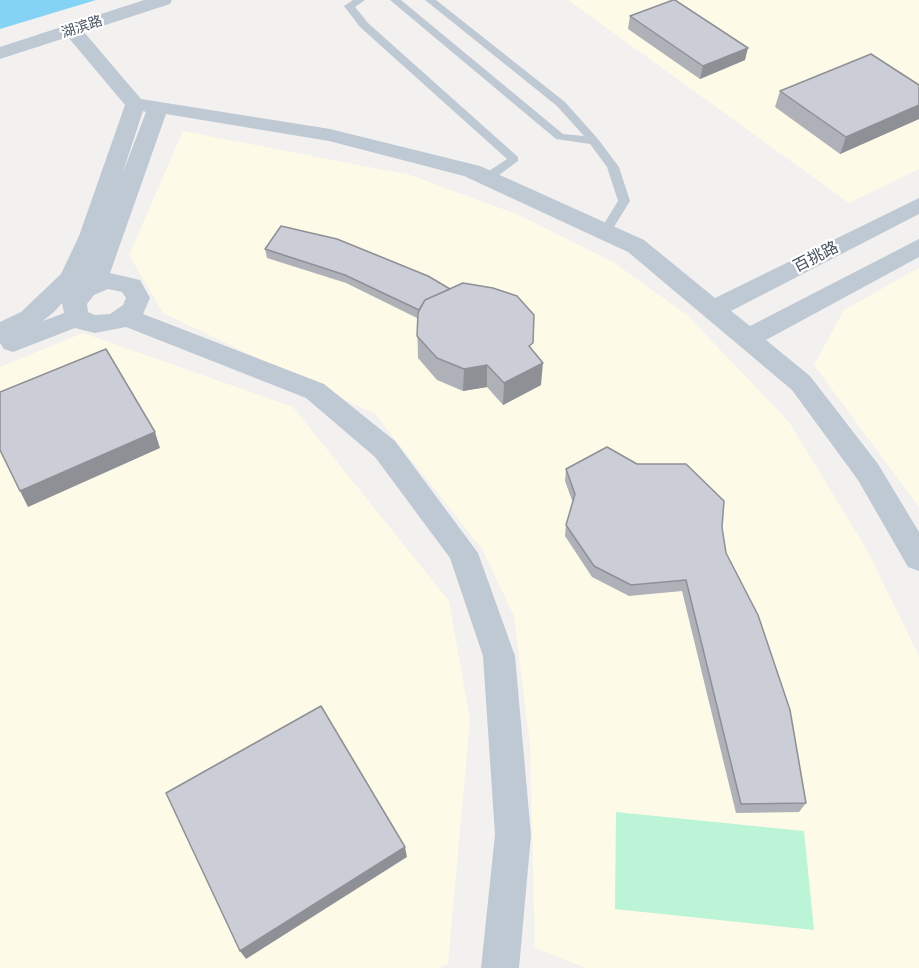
<!DOCTYPE html>
<html>
<head>
<meta charset="utf-8">
<style>
	body { margin:0 }
	canvas { display:block; background:#f3f0f0 }
</style>
</head>
<body>
<canvas width="919" height="968"></canvas>
<script>
const ctx = document.querySelector('canvas').getContext('2d');
ctx.lineJoin = 'round';
function paint(path, color) { ctx.fillStyle = color; ctx.fill(path, 'evenodd'); }
const shape = rows => new Path2D(rows.map(r => 'M' + r).join(''));
function stroke(path, color, width, dash) { ctx.strokeStyle = color; ctx.lineWidth = width; ctx.lineCap = dash ? 'butt' : 'round'; ctx.setLineDash(dash || []); ctx.stroke(path); }
function label(font, color, halo, rows, align = 'center') {
  ctx.font = font + ' Raleway,"Noto Sans SC",sans-serif'; ctx.lineWidth = 4.5; ctx.setLineDash([]); ctx.textBaseline = 'middle'; ctx.strokeStyle = halo; ctx.fillStyle = color; for (const [text, x, y, turn = 0] of rows) {
    ctx.save(); ctx.translate(x, y); ctx.rotate((+turn || 0) * Math.PI / 180); ctx.textAlign = isNaN(turn) ? turn : align; if (halo) ctx.strokeText(text, 0, 0); ctx.fillText(text, 0, 0); ctx.restore();
  }
}
const commercial = shape([
	[568,0,919,0,919,169,849,203],
	[183,131,410,175,519,215,613,262,687,315,789,422,867,550,919,656,919,968,586,968,535,948,530,745,514,616,482,549,375,414,163,313,129,255],
	[919,268,919,507,814,365,844,310],
	[83,333,293,407,449,601,470,720,448,963,440,968,0,968,0,367]
]);
const green = shape([
	[616,812,804,831,814,930,615,909]
]);
const water = shape([
	[0,0,96,0,0,29]
]);
const lane = shape([
	[353,0,365,0,355,7,368,23,518,157,518,161,491,181,483,181,483,175,507,159,360,27,344,6,353,0],
	[390,0,401,0,563,134,584,136,557,106,425,0,436,0,565,102,598,139,619,167,630,201,609,235,601,235,599,232,618,201,607,167,590,144,556,139,390,0]
]);
const street = shape([
	[144,0,172,0,170,4,84,32,141,99,330,129,480,166,644,240,715,298,919,198,919,214,731,311,750,326,919,239,919,257,766,340,810,376,878,464,919,532,919,571,908,567,858,480,792,390,628,252,464,176,329,141,166,114,110,273,140,280,150,298,143,314,324,384,395,441,478,553,515,656,531,835,519,968,481,968,495,835,483,656,450,558,375,457,306,398,126,327,95,333,75,328,13,352,4,349,0,343,0,322,21,312,61,274,79,236,125,105,68,37,0,59,0,47,144,0],
	[143,111,146,112,122,175,143,111],
	[108,289,122,292,126,298,123,305,110,314,95,315,88,312,87,304,94,295,108,289],
	[62,303,64,313,43,321,55,311,62,303]
]);
const wall = shape([
	[630,16,745,60,700,79,628,29],
	[919,85,919,119,840,154,775,107,780,91],
	[281,226,532,350,541,385,503,405,487,387,463,391,437,380,418,358,417,318,346,283,267,258,265,249],
	[566,469,722,527,726,553,806,803,799,812,736,813,682,591,629,596,592,577,565,536,566,525,573,503,565,481]
]);
const shadedWall = shape([
	[748,48,745,60,700,79,703,66],
	[919,105,919,119,840,154,846,137],
	[543,363,541,385,503,405,504,383],
	[487,365,487,387,463,391,464,369],
	[155,432,160,448,28,507,20,491],
	[405,847,407,857,246,959,240,951]
]);
const building = shape([
	[673,0,675,0,748,48,703,66,630,16,673,0],
	[871,54,919,85,919,105,846,137,780,91,871,54],
	[281,226,337,239,428,276,450,289,425,300,419,310,345,275,265,249,281,226],
	[463,283,493,288,517,296,534,315,533,343,529,346,543,363,504,383,487,365,464,369,437,358,417,336,418,313,425,300,463,283],
	[106,349,155,432,20,491,0,450,0,392,106,349],
	[607,447,637,464,686,464,724,501,722,527,726,553,758,615,790,710,806,803,741,804,686,580,631,585,594,566,566,525,575,494,566,469,607,447],
	[321,706,405,847,240,951,166,793,321,706]
]);
const farStreetnames = [
	["湖滨路",82,27,-18]
];
const streetNames = [
	["百挑路",816,257,-27]
];
paint(commercial, '#fefae8');
paint(green, '#bbf4d6');
paint(water, '#84d3f5');
paint(lane, '#bfc9d3');
paint(street, '#bfc9d3');
paint(wall, '#afb1b8');
paint(shadedWall, '#8e9096');
paint(building, '#cbced6');
stroke(building, '#8e9096', 1.5);
label('14px', '#46515f', '#fff', farStreetnames);
label('16px', '#46515f', '#fff', streetNames);
</script>
</body>
</html>
